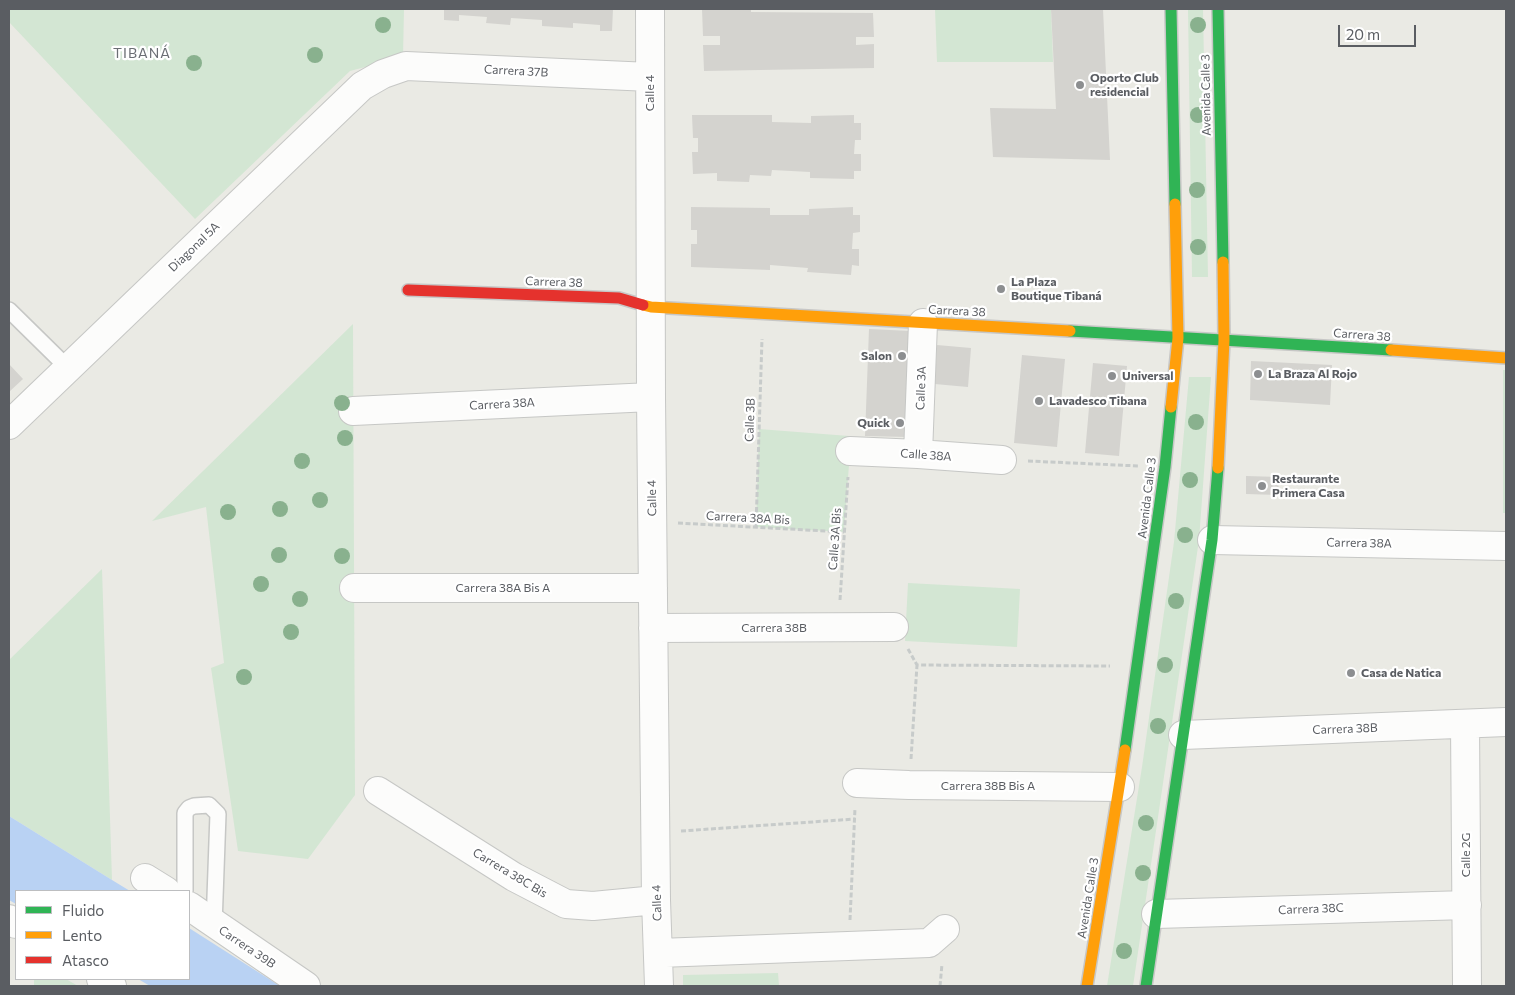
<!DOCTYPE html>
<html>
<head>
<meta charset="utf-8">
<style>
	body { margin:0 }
	#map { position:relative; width:1515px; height:995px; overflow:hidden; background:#eaeae4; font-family:Commissioner,sans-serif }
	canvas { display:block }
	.frame { position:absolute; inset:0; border:10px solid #5a5d62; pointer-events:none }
	.legend { position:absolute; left:15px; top:890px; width:175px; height:90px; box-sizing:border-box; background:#fff; border:1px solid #bdbec0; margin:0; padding:6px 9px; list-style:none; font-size:15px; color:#5a5d62 }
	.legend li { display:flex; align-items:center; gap:10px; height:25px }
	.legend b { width:25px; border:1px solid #bdbec0 }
	.scale { position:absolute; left:1338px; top:25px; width:78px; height:22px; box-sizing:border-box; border:2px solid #5a5d62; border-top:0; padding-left:6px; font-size:15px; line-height:18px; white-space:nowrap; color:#5a5d62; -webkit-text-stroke:4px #fff; paint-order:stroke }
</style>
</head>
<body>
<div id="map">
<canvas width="1515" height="995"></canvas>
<div class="frame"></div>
<ul class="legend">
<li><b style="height:6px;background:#30b455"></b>Fluido</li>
<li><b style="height:6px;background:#ff9f0a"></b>Lento</li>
<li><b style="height:6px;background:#e5322d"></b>Atasco</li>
</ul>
<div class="scale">20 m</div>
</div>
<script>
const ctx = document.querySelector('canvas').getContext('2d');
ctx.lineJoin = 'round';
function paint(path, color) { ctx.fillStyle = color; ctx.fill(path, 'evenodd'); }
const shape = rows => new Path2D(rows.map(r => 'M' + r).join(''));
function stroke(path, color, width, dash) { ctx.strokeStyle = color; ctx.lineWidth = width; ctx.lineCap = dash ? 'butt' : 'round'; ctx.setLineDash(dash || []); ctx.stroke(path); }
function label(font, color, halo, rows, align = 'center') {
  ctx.font = font + ' Commissioner,sans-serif'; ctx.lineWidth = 4.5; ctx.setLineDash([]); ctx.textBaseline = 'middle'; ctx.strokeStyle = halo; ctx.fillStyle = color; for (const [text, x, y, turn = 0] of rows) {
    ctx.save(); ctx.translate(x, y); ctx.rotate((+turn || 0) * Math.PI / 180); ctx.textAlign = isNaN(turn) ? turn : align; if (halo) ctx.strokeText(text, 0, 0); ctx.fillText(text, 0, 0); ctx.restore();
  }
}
const green = shape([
	[9,9,404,9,403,57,350,71,195,219,9,22],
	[935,9,1051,9,1053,62,937,62],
	[1188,9,1203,9,1208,277,1192,277],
	[353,324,355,795,308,859,238,851,211,668,224,663,206,507,152,521],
	[1503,370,1506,370,1506,513,1503,513],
	[1189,377,1211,377,1199,540,1133,986,1107,986,1142,767,1174,542],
	[759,429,849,436,850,451,844,532,756,527],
	[102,569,112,880,9,816,9,660],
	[908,583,1020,589,1017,647,905,641],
	[778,973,779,986,683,986,683,975],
	[34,979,66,979,78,986,34,986]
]);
const water = shape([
	[9,816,112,880,130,891,16,891,16,904,9,900],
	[189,928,280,986,150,986,138,979,189,979]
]);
const building = shape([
	[444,9,613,9,612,31,600,31,600,25,573,23,573,28,542,26,542,20,511,18,510,25,486,23,487,17,459,15,459,21,444,20],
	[702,9,751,9,751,12,873,13,874,37,856,37,856,45,874,44,874,68,704,71,703,45,720,45,720,36,703,36],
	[1051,9,1103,9,1110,160,993,157,990,108,1056,109],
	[692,115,772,115,772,122,811,123,811,116,854,115,854,123,861,123,861,140,855,140,854,154,861,154,861,171,854,171,854,179,810,178,810,172,772,170,771,176,750,175,749,182,717,181,717,173,693,174,692,152,698,152,698,138,693,138],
	[691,207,770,208,770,215,809,215,809,209,853,207,853,215,860,215,860,232,853,233,852,249,859,249,859,266,852,265,851,275,807,272,808,268,770,265,770,270,691,267,691,244,697,244,697,230,691,230],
	[869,329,911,331,907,437,865,436],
	[937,345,971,348,968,387,935,384],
	[1022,355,1065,359,1057,447,1014,443],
	[1251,361,1332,365,1330,405,1250,400],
	[1093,363,1127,366,1119,456,1085,453],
	[9,364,23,379,9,392],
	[1246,476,1279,477,1278,495,1246,494]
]);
const path = shape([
	[1028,461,1139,466],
	[678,523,844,532],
	[756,527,762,339],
	[840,600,848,477],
	[908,649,917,665,1110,666],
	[911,759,917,665],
	[681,831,855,819],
	[850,920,855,808],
	[940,986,942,964]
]);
const lane = shape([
	[9,310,68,368],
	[185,891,185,813,189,808,194,806,209,805,218,814,214,925]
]);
const street = shape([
	[650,9,651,397,656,900,659,986],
	[353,411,651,397],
	[9,425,362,86,383,74,406,66,650,77],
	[850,451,918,454,1002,460],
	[918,454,923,323],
	[1212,540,1506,546],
	[354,588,653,588],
	[653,628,894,627],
	[1465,724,1467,986],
	[1183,735,1506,722],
	[857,783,909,785,1120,787],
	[378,791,514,877,566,904,593,906,656,900],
	[145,878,166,891],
	[189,906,306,986],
	[1156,914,1467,905],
	[9,919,16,924],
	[659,953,929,943,945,929],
	[101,979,112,986]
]);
const fast = shape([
	[1171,9,1175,204],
	[1218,9,1223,262],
	[1070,331,1391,350],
	[1125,750,1165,467,1171,407],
	[1146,986,1212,540,1218,468]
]);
const slow = shape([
	[643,305,651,307,1070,331],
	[1391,350,1506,358],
	[1171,407,1178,338,1175,204],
	[1218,468,1224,340,1223,262],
	[1087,986,1125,750]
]);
const jam = shape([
	[408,290,619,298,643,305]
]);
const trees = [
	[383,25],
	[1198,25],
	[315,55],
	[194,63],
	[1198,115],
	[1197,190],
	[1198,247],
	[342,403],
	[1196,422],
	[345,438],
	[302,461],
	[1190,480],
	[320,500],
	[280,509],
	[228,512],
	[1185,535],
	[279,555],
	[342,556],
	[261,584],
	[300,599],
	[1176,601],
	[291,632],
	[1165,665],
	[244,677],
	[1158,726],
	[1146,823],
	[1143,873],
	[1124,951]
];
const markers = [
	[1080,85,5,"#8c8e90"],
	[1001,289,5,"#8c8e90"],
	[902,356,5,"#8c8e90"],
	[1258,374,5,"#8c8e90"],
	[1112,376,5,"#8c8e90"],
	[1039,401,5,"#8c8e90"],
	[900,423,5,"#8c8e90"],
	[1262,486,5,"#8c8e90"],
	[1351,673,5,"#8c8e90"]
];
const streetNames = [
	["Carrera 37B",516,71,3],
	["Calle 4",650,93,-90],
	["Avenida Calle 3",1206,95,-91],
	["Diagonal 5A",194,247,-44],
	["Carrera 38",554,282,2],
	["Carrera 38",957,311,3],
	["Carrera 38",1362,335,4],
	["Calle 3A",921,388,-88],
	["Carrera 38A",502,404,-3],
	["Calle 3B",750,420,-88],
	["Calle 38A",926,455,4],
	["Calle 4",652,498,-91],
	["Avenida Calle 3",1147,498,-83],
	["Carrera 38A Bis",748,518,3],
	["Calle 3A Bis",835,539,-86],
	["Carrera 38A",1359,543,1],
	["Carrera 38A Bis A",503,588],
	["Carrera 38B",774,628],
	["Carrera 38B",1345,729,-2],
	["Carrera 38B Bis A",988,786],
	["Calle 2G",1466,855,-90],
	["Carrera 38C Bis",510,873,31],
	["Avenida Calle 3",1088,898,-81],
	["Calle 4",657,903,-92],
	["Carrera 38C",1311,909,-2],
	["Carrera 39B",247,947,34]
];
const poiNames = [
	["Oporto Club",1090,78],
	["residencial",1090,92],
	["La Plaza",1011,282],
	["Boutique Tibaná",1011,296],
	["Salon",892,356,"right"],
	["La Braza Al Rojo",1268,374],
	["Universal",1122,376],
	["Lavadesco Tibana",1049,401],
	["Quick",890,423,"right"],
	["Restaurante",1272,479],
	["Primera Casa",1272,493],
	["Casa de Natica",1361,673]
];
const neighbourhoodNames = [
	["TIBANÁ",142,53]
];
paint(green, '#d3e6d3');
paint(water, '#b9d2f3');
paint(building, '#d4d3cf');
stroke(lane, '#c6c7c5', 18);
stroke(street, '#c6c7c5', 30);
stroke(fast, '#c7c7c6', 14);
stroke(slow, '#c7c7c6', 14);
stroke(jam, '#c7c7c6', 14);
stroke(path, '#c7cbca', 3, [5, 2.5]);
stroke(lane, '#fcfcfb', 15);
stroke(street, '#fcfcfb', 28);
stroke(fast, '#30b455', 11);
stroke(slow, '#ff9f0a', 11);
stroke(jam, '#e5322d', 11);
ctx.fillStyle = '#89b18e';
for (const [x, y] of trees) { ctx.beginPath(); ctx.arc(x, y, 8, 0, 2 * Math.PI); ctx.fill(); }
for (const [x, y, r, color] of markers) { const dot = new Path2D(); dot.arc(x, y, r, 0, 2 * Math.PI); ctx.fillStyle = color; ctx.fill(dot); stroke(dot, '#fff', 2); }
label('12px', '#5a5d62', '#fff', streetNames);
label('bold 12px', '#5a5d62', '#fff', poiNames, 'left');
ctx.letterSpacing = '1px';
label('14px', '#6b6e74', '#fff', neighbourhoodNames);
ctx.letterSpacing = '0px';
</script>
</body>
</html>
